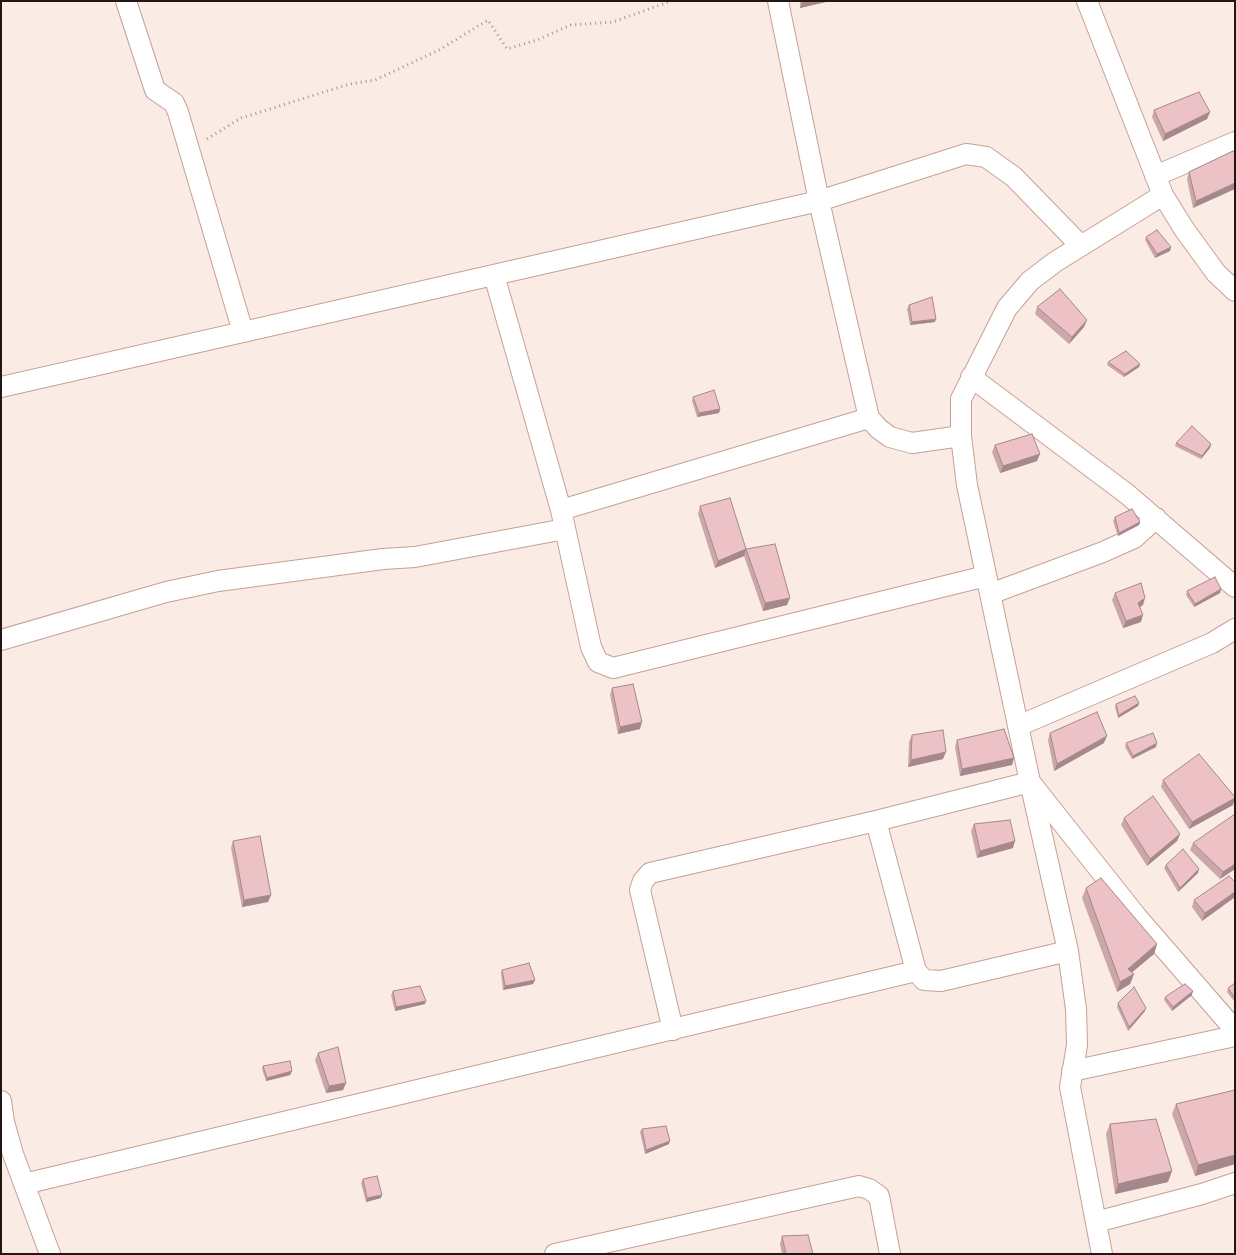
<!DOCTYPE html>
<html>
<head>
<meta charset="utf-8">
<style>
	body { margin:0 }
	#map { position:relative; width:1236px; height:1255px; overflow:hidden; background:#fbebe5; font-family:"Roboto Condensed",sans-serif }
	canvas { display:block }
	.frame { position:absolute; inset:0; border:2px solid #241712; pointer-events:none }
</style>
</head>
<body>
<div id="map">
<canvas width="1236" height="1255"></canvas>
<div class="frame"></div>
</div>
<script>
const ctx = document.querySelector('canvas').getContext('2d');
ctx.lineJoin = 'round';
const shape = rows => new Path2D(rows.map(r => 'M' + r).join(''));
function stroke(path, color, width, dash) { ctx.strokeStyle = color; ctx.lineWidth = width; ctx.lineCap = dash ? 'butt' : 'round'; ctx.setLineDash(dash || []); ctx.stroke(path); }
function paint(path, color) { ctx.fillStyle = color; ctx.fill(path, 'evenodd'); }
const path = shape([
	[207,139,241,118,350,84,375,80,439,50,488,20,507,49,537,40,571,25,613,22,671,1]
]);
const minor = shape([
	[126,1,155,90,174,103,178,112,243,332],
	[778,1,819,201,869,418,879,429,890,437,912,443,961,436],
	[1087,1,1163,195,1184,229,1216,273,1235,291],
	[1155,176,1235,142],
	[494,275,561,510,591,647,598,662,613,668,986,576],
	[971,377,1127,494,1235,587],
	[1,387,819,201,966,154,986,157,1014,177,1081,246],
	[561,510,869,418],
	[990,594,1103,552,1134,538,1156,518],
	[1,640,166,592,218,581,383,559,415,557,565,529],
	[1018,726,1212,643,1235,629],
	[876,821,916,971,924,980,941,981,1068,951],
	[673,1030,640,890,643,881,650,873,876,821,1030,782,1137,917,1235,1030],
	[1072,1071,1235,1036],
	[1,1101,4,1122,13,1154,50,1254],
	[24,1184,916,971],
	[1096,1222,1202,1194,1235,1183],
	[555,1254,859,1186,869,1189,879,1196,890,1254],
	[1102,1254,1070,1087,1077,1045,1076,1009,1068,951,1030,782,967,485,961,436,961,399,1007,308,1030,281,1055,262,1163,195]
]);
const wall = shape([
	[800,1,830,1,800,8],
	[1154,110,1210,112,1207,119,1163,141,1152,117],
	[1233,151,1193,208,1187,179,1189,172],
	[1146,237,1170,251,1155,258,1145,240],
	[909,305,935,322,910,325,907,309],
	[1037,307,1084,327,1069,344,1035,314],
	[1108,362,1140,364,1139,367,1124,377,1107,365],
	[693,397,720,409,719,413,697,417,692,401],
	[1176,443,1211,444,1210,448,1201,459,1175,446],
	[995,445,1037,461,1000,473,992,452],
	[700,506,746,549,744,556,715,568,698,514],
	[1115,517,1140,522,1139,525,1118,536,1113,521],
	[746,549,787,605,763,611,744,556],
	[1221,589,1220,593,1194,607,1186,595,1187,591],
	[1115,593,1143,605,1140,607,1141,622,1123,628,1112,600],
	[612,688,640,729,618,734,610,695],
	[1139,703,1138,706,1118,718,1115,707,1116,704],
	[1050,733,1104,743,1054,771,1048,740],
	[912,735,943,759,908,767,909,742],
	[957,740,1014,758,1012,765,960,776,955,747],
	[1126,743,1156,747,1132,759,1125,747],
	[1163,780,1233,805,1189,829,1161,787],
	[1124,818,1180,834,1177,841,1147,866,1121,825],
	[974,824,1013,848,977,858,971,831],
	[233,841,271,895,268,902,242,907,231,848],
	[1193,843,1235,869,1220,879,1190,850],
	[1166,865,1198,873,1178,892,1164,868],
	[1235,882,1235,897,1202,921,1192,907,1194,900],
	[1086,888,1157,944,1154,954,1132,972,1134,974,1130,984,1117,992,1082,898],
	[502,970,535,980,533,984,503,990,501,973],
	[1235,983,1235,1000,1234,1001,1227,992,1228,988],
	[393,991,425,1004,395,1011,391,995],
	[1192,995,1172,1011,1164,1000,1165,997],
	[1118,1003,1145,1011,1128,1031,1117,1007],
	[318,1053,346,1083,343,1090,326,1093,315,1060],
	[263,1066,292,1071,290,1075,266,1081,262,1069],
	[1176,1104,1235,1164,1195,1176,1172,1114],
	[1110,1124,1168,1182,1115,1194,1106,1134],
	[642,1129,669,1144,645,1154,640,1132],
	[363,1179,381,1198,366,1202,361,1183],
	[782,1236,813,1254,782,1254,780,1244]
]);
const shadedWall = shape([
	[803,1,830,1,800,8],
	[1210,112,1207,119,1163,141,1165,134],
	[1235,183,1235,189,1193,208,1196,201],
	[1171,247,1170,251,1155,258,1157,254],
	[936,319,935,322,910,325,912,322],
	[1087,320,1084,327,1069,344,1072,337],
	[1140,364,1139,367,1124,377,1125,374],
	[720,409,719,413,697,417,699,413],
	[1211,444,1210,448,1201,459,1202,456],
	[1040,454,1037,461,1000,473,1003,466],
	[1140,522,1139,525,1118,536,1119,533],
	[746,549,744,556,715,568,718,561],
	[1221,589,1220,593,1194,607,1195,604],
	[790,598,787,605,763,611,765,603],
	[1145,598,1143,605,1136,610,1138,603],
	[1143,615,1141,622,1123,628,1126,621],
	[1139,703,1138,706,1118,718,1119,715],
	[642,722,640,729,618,734,620,727],
	[1107,736,1104,743,1054,771,1057,764],
	[1157,743,1156,747,1132,759,1133,756],
	[946,752,943,759,908,767,911,760],
	[1014,758,1012,765,960,776,962,769],
	[1235,798,1233,805,1189,829,1192,822],
	[1180,834,1177,841,1147,866,1150,859],
	[1015,841,1013,848,977,858,980,851],
	[1235,864,1235,869,1220,879,1223,872],
	[1199,869,1198,873,1178,892,1180,888],
	[1235,892,1235,897,1202,921,1205,913],
	[271,895,268,902,242,907,244,900],
	[1157,944,1154,954,1124,979,1128,969],
	[1134,974,1130,984,1117,992,1120,982],
	[535,980,533,984,503,990,505,986],
	[1193,991,1192,995,1172,1011,1173,1007],
	[426,1001,425,1004,395,1011,396,1007],
	[1146,1008,1145,1011,1128,1031,1129,1027],
	[292,1071,290,1075,266,1081,267,1078],
	[346,1083,343,1090,326,1093,329,1086],
	[670,1141,669,1144,645,1154,646,1150],
	[1235,1155,1235,1164,1195,1176,1198,1165],
	[1172,1171,1168,1182,1115,1194,1118,1184],
	[382,1195,381,1198,366,1202,367,1198]
]);
const building = shape([
	[1199,92,1210,112,1165,134,1154,110,1199,92],
	[1233,151,1235,153,1235,183,1196,201,1189,172,1233,151],
	[1157,230,1171,247,1157,254,1146,237,1157,230],
	[1060,289,1087,320,1072,337,1037,307,1060,289],
	[932,297,936,319,912,322,909,305,932,297],
	[1126,351,1140,364,1125,374,1108,362,1126,351],
	[714,390,720,409,699,413,693,397,714,390],
	[1192,426,1211,444,1202,456,1176,443,1192,426],
	[1032,434,1040,454,1003,466,995,445,1032,434],
	[730,498,746,549,718,561,700,506,730,498],
	[1132,509,1140,522,1119,533,1115,517,1132,509],
	[775,544,790,598,765,603,746,549,775,544],
	[1215,577,1221,589,1195,604,1187,591,1215,577],
	[1141,583,1145,598,1138,603,1143,615,1126,621,1115,593,1141,583],
	[633,684,642,722,620,727,612,688,633,684],
	[1135,696,1139,703,1119,715,1116,704,1135,696],
	[1097,712,1107,736,1057,764,1050,733,1097,712],
	[1004,729,1014,758,962,769,957,740,1004,729],
	[943,730,946,752,911,760,912,735,943,730],
	[1153,733,1157,743,1133,756,1126,743,1153,733],
	[1199,754,1235,797,1235,798,1192,822,1163,780,1199,754],
	[1153,796,1180,834,1150,859,1124,818,1153,796],
	[1235,814,1235,864,1223,872,1193,843,1235,814],
	[1010,820,1015,841,980,851,974,824,1010,820],
	[260,836,271,895,244,900,233,841,260,836],
	[1183,849,1199,869,1180,888,1166,865,1183,849],
	[1229,876,1235,882,1235,892,1205,913,1194,900,1229,876],
	[1101,878,1157,944,1128,969,1134,974,1120,982,1086,888,1101,878],
	[529,963,535,980,505,986,502,970,529,963],
	[1235,983,1235,998,1228,988,1235,983],
	[1185,984,1193,991,1173,1007,1165,997,1185,984],
	[420,986,426,1001,396,1007,393,991,420,986],
	[1134,987,1146,1008,1129,1027,1118,1003,1134,987],
	[338,1047,346,1083,329,1086,318,1053,338,1047],
	[290,1061,292,1071,267,1078,263,1066,290,1061],
	[1235,1090,1235,1155,1198,1165,1176,1104,1235,1090],
	[1156,1119,1172,1171,1118,1184,1110,1124,1156,1119],
	[666,1126,670,1141,646,1150,642,1129,666,1126],
	[377,1176,382,1195,367,1198,363,1179,377,1176],
	[808,1235,813,1254,786,1254,782,1236,808,1235]
]);
stroke(minor, '#c6a193', 22);
stroke(path, '#a59691', 3, [1, 4]);
stroke(minor, '#fff', 20);
paint(wall, '#cba7aa');
paint(shadedWall, '#a5888b');
paint(building, '#ecc2c6');
stroke(building, '#a5888b', 1);
</script>
</body>
</html>
